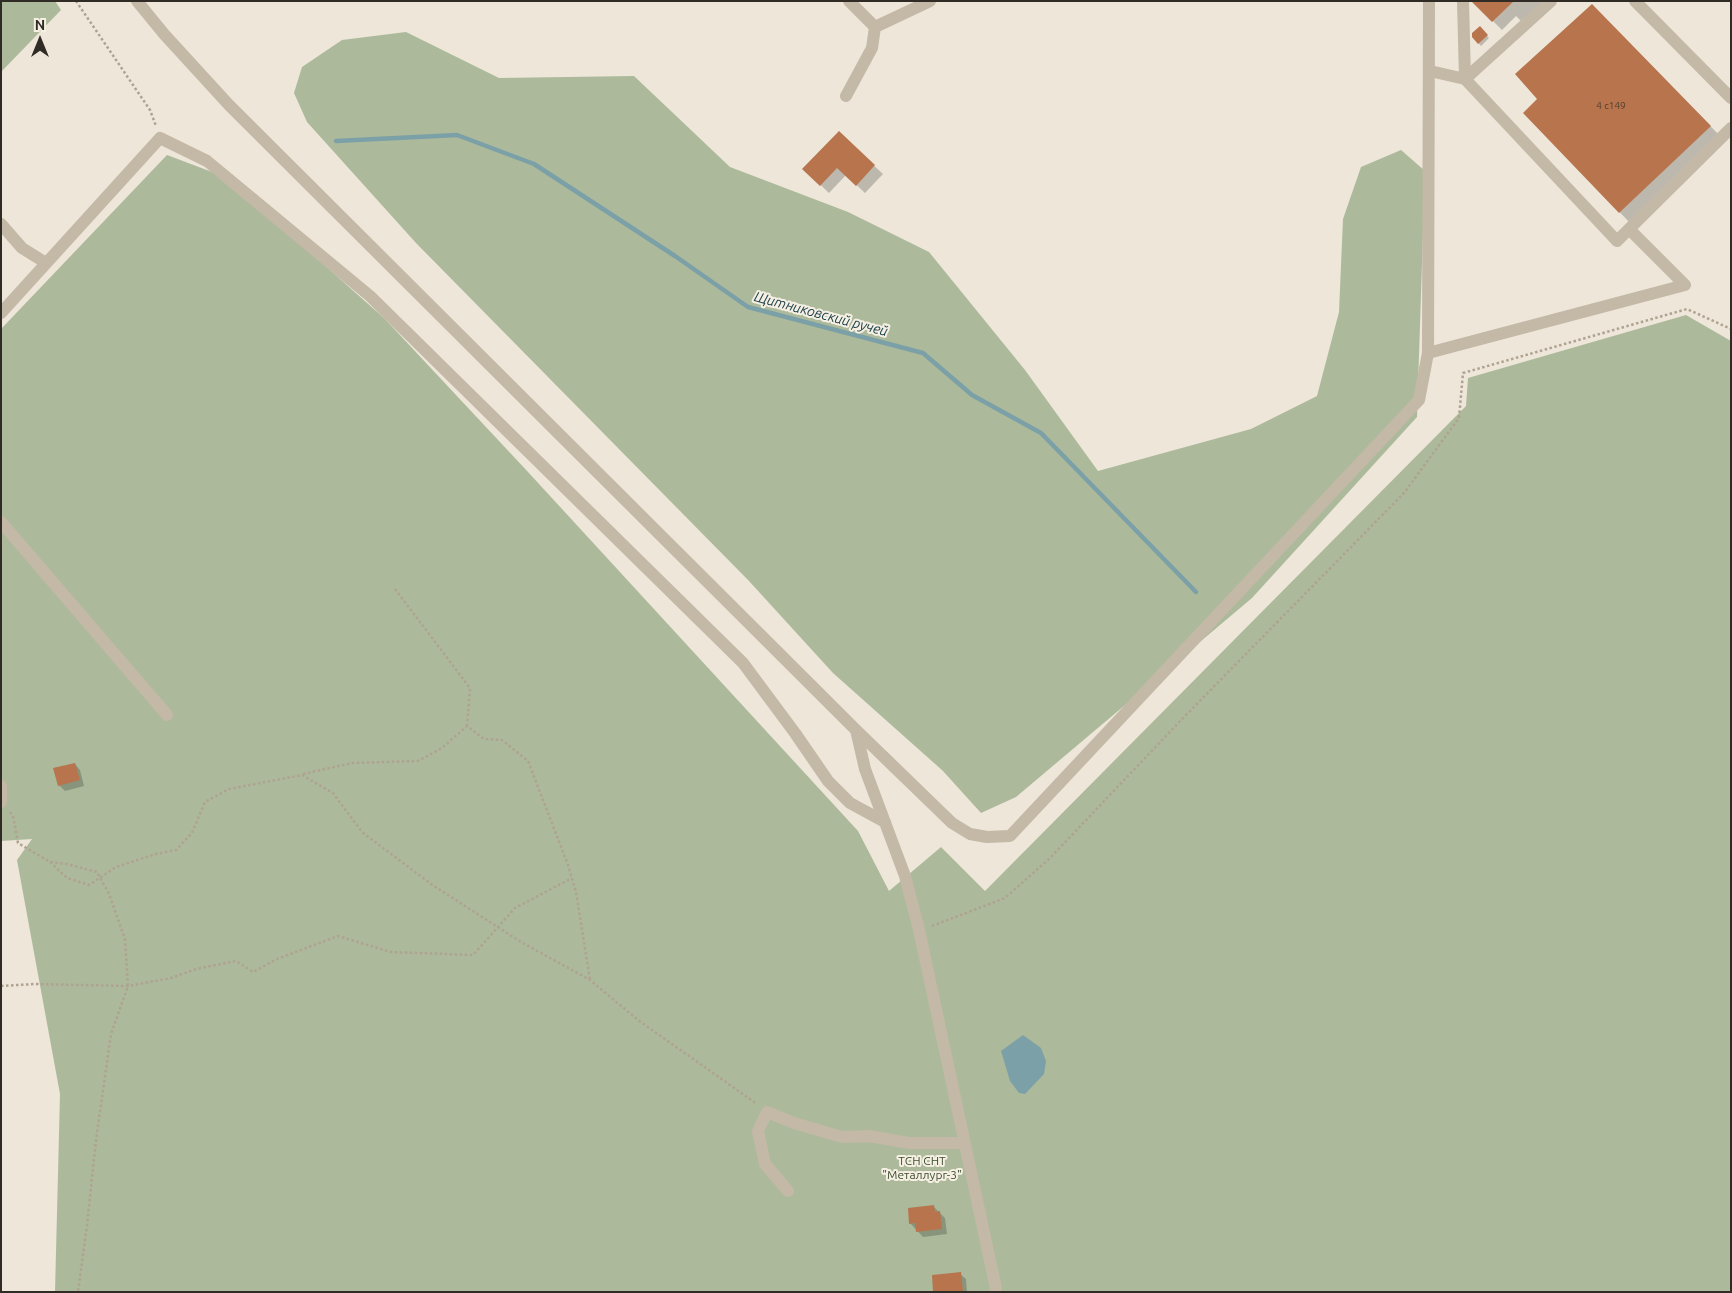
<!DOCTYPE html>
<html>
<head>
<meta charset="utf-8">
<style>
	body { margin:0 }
	#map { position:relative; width:1732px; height:1293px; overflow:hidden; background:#ede6d9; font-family:Ubuntu,sans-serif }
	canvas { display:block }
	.frame { position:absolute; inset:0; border:2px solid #312b26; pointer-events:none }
	.north { position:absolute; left:15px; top:15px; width:50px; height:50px; -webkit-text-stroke:4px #f6f0e4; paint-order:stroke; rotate:0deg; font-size:14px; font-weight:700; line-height:20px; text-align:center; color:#312b26 }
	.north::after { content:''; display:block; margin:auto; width:18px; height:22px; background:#312b26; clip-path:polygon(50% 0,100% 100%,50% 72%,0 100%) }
</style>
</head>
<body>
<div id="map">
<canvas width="1732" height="1293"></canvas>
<div class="frame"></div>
<div class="north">N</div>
</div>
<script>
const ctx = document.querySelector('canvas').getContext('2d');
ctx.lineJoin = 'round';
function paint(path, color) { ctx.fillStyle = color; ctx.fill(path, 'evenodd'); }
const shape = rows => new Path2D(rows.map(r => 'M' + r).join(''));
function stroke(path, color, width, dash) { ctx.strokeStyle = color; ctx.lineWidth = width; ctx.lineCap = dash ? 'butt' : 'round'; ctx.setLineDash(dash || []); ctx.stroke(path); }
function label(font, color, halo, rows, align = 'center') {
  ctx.font = font + ' Ubuntu,sans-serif'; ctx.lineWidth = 4; ctx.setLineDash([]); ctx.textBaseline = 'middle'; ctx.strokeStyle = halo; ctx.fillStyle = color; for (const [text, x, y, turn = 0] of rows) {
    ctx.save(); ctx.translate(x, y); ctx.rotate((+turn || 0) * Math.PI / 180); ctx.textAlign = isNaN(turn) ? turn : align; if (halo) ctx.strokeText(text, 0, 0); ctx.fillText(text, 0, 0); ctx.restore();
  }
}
const green = shape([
	[1,1,55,1,61,10,1,72],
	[406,32,499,78,634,76,730,167,848,212,929,252,1025,370,1098,471,1251,429,1317,396,1339,312,1343,219,1361,167,1401,150,1425,171,1417,417,1252,598,1016,797,981,813,943,771,833,673,749,581,416,243,307,122,294,93,302,67,342,40],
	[167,155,212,172,252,201,384,318,528,472,858,831,889,891,941,847,985,891,1466,406,1468,378,1686,315,1731,341,1731,1292,55,1292,60,1094,17,860,32,839,1,841,1,329]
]);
const water = shape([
	[1023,1035,1041,1048,1046,1061,1044,1074,1025,1094,1019,1093,1010,1081,1001,1051]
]);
const shadow = shape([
	[1475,1,1543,1,1522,22,1516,16,1502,30,1474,2],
	[1592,5,1722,138,1631,224,1525,113,1538,99],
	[1480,28,1489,38,1481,46,1473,37],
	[839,133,883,174,865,193,846,175,829,193,804,169],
	[75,764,80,770,84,786,65,791,59,785],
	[934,1207,945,1218,947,1234,923,1237,910,1223],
	[960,1274,966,1279,967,1292,935,1292]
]);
const stream = shape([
	[336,141,457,135,534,164,675,256,748,307,923,353,972,395,1041,433,1196,592]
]);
const building = shape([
	[1471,1,1514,1,1492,22],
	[1592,4,1711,126,1619,213,1523,113,1537,99,1515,74],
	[1480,26,1488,35,1478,44,1472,37,1472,33],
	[839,131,875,165,856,186,837,168,820,186,802,169],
	[75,763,80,780,58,786,53,768],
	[934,1205,935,1212,940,1211,942,1229,916,1232,915,1223,909,1224,908,1208],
	[961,1272,963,1292,933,1292,932,1275]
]);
const path = shape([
	[76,1,150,110,156,126],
	[395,589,470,688,467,726],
	[303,774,352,763,418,761,442,748,467,726,484,739,502,740,528,761,568,865,576,892,590,980],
	[10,812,13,816,18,843,50,862,67,864,97,872,109,894,125,939,128,986,111,1034,96,1140,87,1225,78,1292],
	[50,862,67,878,89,885,116,867,156,854,176,850,192,833,205,802,229,789,302,775,333,793,362,832,434,886,521,942,590,980,638,1020,757,1104],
	[932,926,1005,898,1050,858,1185,716,1404,493,1459,418,1463,373,1687,309,1731,329],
	[1,986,35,984,128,986,171,978,196,969,236,961,253,972,277,959,338,936,391,952,473,955,515,908,572,878]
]);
const minor = shape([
	[137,1,164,34,229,105,856,730,952,823,970,834,987,837,1010,836,1419,400,1428,353,1429,1],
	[849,1,875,27,930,1],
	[1463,1,1465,79,1617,241,1731,128],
	[1635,1,1731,98],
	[1430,71,1465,79,1551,1],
	[846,96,872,48,875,27],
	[1,224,22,248,46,263],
	[1629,229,1685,285],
	[1,313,160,138,207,161,370,296,743,663,795,733,828,781,850,803,885,822],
	[1428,353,1685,285],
	[1,522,167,715],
	[856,730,865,769,905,876,919,930,995,1284,996,1292],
	[1,786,1,802],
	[788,1191,765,1164,758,1131,767,1112,794,1123,842,1137,869,1136,909,1143,964,1143]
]);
const numberNames = [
	["4 с149",1611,106]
];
const parkNames = [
	["ТСН СНТ",922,1161],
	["\"Металлург-3\"",922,1175]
];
const waterNames = [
	["Щитниковский ручей",821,314,15]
];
paint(green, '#acba9b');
paint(water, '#7ca0a7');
paint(shadow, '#0003');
stroke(stream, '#7ca0a7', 4.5);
paint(building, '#b7744d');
stroke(path, '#afa291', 2.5, [2.5, 2.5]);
stroke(minor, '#c4b8a7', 12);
label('10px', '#523d30', null, numberNames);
label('12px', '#3d4c2d', '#f6f0e4', parkNames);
label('italic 14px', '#21454d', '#f6f0e4', waterNames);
</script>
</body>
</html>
